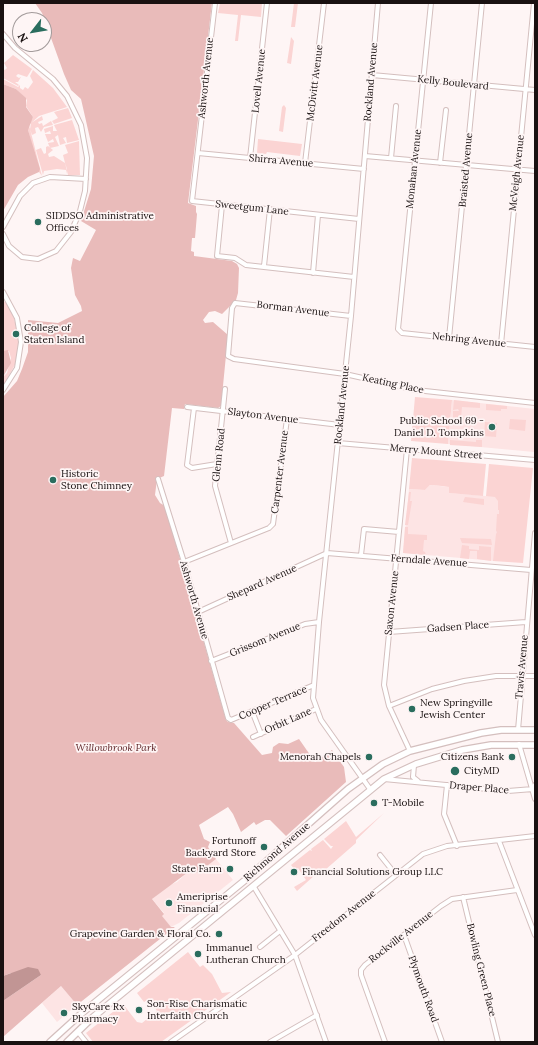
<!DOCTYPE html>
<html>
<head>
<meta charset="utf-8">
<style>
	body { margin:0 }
	#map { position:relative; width:538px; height:1045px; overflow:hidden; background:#fef5f5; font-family:Lora,serif }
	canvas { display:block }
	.frame { position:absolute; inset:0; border:4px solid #191111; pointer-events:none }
	.north { position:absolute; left:12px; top:12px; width:40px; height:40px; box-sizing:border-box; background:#fef5f5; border:1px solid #a29a9a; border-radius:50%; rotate:239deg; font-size:11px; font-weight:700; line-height:16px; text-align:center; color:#191111 }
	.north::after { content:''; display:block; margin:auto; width:14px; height:18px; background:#2a6d5e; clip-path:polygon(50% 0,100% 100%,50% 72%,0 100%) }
</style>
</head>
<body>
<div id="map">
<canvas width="538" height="1045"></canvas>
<div class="frame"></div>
<div class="north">N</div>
</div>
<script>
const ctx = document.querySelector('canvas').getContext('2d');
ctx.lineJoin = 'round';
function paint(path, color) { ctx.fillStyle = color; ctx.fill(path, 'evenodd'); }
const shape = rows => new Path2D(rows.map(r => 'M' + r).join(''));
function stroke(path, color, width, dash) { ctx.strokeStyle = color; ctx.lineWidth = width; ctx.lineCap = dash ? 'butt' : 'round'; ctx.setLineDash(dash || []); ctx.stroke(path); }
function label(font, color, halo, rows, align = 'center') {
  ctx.font = font + ' Lora,serif'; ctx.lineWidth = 3.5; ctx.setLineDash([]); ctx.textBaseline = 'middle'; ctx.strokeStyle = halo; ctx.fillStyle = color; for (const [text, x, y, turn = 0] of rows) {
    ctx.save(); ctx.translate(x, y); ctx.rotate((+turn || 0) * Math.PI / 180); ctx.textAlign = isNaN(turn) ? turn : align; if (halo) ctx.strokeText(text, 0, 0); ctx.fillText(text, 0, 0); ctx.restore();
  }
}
const built = shape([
	[452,400,535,409,534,452,448,444],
	[430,485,449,487,449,493,486,496,486,495,496,495,500,500,495,561,403,553,409,489,425,490],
	[216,859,233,880,179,923,171,927,161,916,164,913,152,899,167,886,177,882,187,873,199,872],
	[61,986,77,1005,57,1022,42,1003]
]);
const green = shape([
	[220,3,262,3,261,17,241,15,238,41,235,41,238,15,218,13],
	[294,3,298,3,295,27,291,27],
	[291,37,294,41,291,64,287,63],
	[13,55,32,69,27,77,18,74,16,76,19,78,21,77,18,82,15,82,19,85,18,86,3,78,3,69,5,70,7,68,4,63],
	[33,70,53,88,67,107,39,116,29,125,42,176,39,172,28,130,28,126,33,117,26,106,27,100,16,89,3,84,3,79,18,87,20,85,20,88,23,90,25,87,28,89,33,82,30,76],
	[284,105,286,108,283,132,279,131,282,107],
	[68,108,72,118,54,124,52,121,58,118,54,112],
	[42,116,43,120,38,122,39,124,42,123,43,126,51,121,53,125,44,127,41,132,38,127,35,128,36,133,32,135,30,129,31,123],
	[72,120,79,140,67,143,66,137,63,138,66,143,60,145,58,135,55,137,59,146,50,148,48,143,54,142,53,139,48,142,45,134,51,134,50,131,45,133,44,129,53,126,53,131,57,131,54,125],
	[258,139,302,144,300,156,267,152,266,154,257,153],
	[79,141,80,175,68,175,63,155,68,153,65,145],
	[48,146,53,150,48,154,49,157,54,156,65,163,67,169,66,174,66,170,57,169,44,171,43,175,36,150,41,148,44,154,46,153,46,147],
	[3,301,7,303,13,314,19,340,16,363,3,386,3,377,7,373,11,358,9,351,3,351],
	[415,397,452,400,448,444,411,441],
	[454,400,480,403,480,408,462,407,461,418,453,417,453,411,459,411,458,409,453,410],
	[486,404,507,406,507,409,501,409,501,411,486,410],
	[510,419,526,420,525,431,509,429],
	[485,422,497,423,496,437,484,436],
	[450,440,476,442,476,440,482,440,482,447,450,445],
	[412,458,486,464,483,496,449,493,449,487,442,486,430,485,425,490,409,489],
	[489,464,533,468,523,563,493,561,496,534,497,532,496,531,497,514,499,514,499,510,498,510,498,501,495,497,486,496],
	[409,492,411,492,410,501,412,501,408,525,405,525],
	[465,497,484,499,484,505,463,502],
	[405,527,408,527,408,534,427,535,427,540,424,540,423,551,425,552,426,555,403,553],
	[460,538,491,539,492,545,462,543],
	[462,545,469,546,469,549,479,550,479,546,491,547,491,561,477,559,477,551,470,551,469,559,460,558],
	[384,813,356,840,356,843,325,870,323,868,297,891,294,887,306,880,298,868,295,870,291,865,310,850,312,851,311,849,323,840,331,849,333,846,331,846,324,839,346,821,356,837],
	[188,952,200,967,203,965,212,974,222,993,231,992,161,1042,93,1042,86,1033,123,1004,137,1022,142,1023,157,1011,149,999,144,1002,137,993]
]);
const forest = shape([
	[35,3,212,3,188,203,196,206,196,212,197,214,195,238,192,238,191,251,194,252,194,256,232,261,237,264,239,268,238,293,236,300,222,314,215,311,209,312,203,320,205,323,213,322,228,335,221,406,218,408,185,404,184,409,172,408,164,476,157,479,155,495,160,503,165,506,226,720,228,722,234,723,262,755,272,753,273,747,279,743,288,744,299,739,315,762,332,750,344,767,346,782,286,836,270,820,265,820,256,825,254,822,241,832,233,814,228,807,199,825,204,839,210,842,208,847,216,859,198,873,192,871,187,873,152,899,164,914,162,916,171,927,175,927,77,1005,61,986,3,1037,3,1001,41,975,11,973,3,976,3,397,17,381,22,369,28,352,28,320,58,323,82,311,81,306,75,295,71,268,73,258,80,261,96,230,81,221,91,189,94,156,81,99,71,90,64,74,42,13],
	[3,84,16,89,26,98,26,107,33,117,28,130,40,169,39,172,28,177,18,185,3,211],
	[8,350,11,363,3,377,3,351]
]);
const water = shape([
	[28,967,38,969,41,975,3,1001,3,976]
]);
const minor = shape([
	[215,3,192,201,359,219],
	[431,3,398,329,402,333,535,347],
	[3,34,15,48,53,79,67,96,81,125,87,158,85,191,80,211,71,232,56,251,38,259,22,257,9,246,3,234],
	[372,75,535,90],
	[198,153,364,169],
	[365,156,535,171],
	[250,158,267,3],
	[391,158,396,106],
	[305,163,324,3],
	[440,163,446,110],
	[222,205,217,256,235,258,246,265,354,277],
	[3,227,20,196,33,183,50,177,86,179],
	[264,266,270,209],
	[313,273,318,215],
	[3,292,17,318,21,342,17,368,3,390],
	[351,316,235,303,232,308,228,356,234,359,345,374,416,390,535,403],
	[449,338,482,3],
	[501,344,534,3],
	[225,389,215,486,231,543],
	[187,407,340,425],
	[194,408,187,465,192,468,217,464],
	[338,443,535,460],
	[407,449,384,685,389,706,410,751],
	[158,479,184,562,228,718,231,720,314,685],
	[361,555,364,529,399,532],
	[184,562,269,528,273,524,287,419],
	[198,612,327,553,531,570],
	[389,632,526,622],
	[211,661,305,624,319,622],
	[389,706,432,689,464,681,496,676,535,676],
	[252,711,261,734],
	[518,730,535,533],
	[253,737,316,709],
	[519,744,535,799],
	[414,765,413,777,418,781],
	[384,779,508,791,533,789,535,785],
	[447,785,444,814,457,846],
	[370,789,321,720,313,698,319,622,351,316,378,3],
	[499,841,535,935],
	[380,855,396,875],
	[254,887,295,955,326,1042],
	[463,897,498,1042],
	[404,935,442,1042],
	[260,947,280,931],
	[78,1032,86,1042],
	[171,1042,295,955,423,854,447,846,535,836],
	[270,1042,317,1015],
	[385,1042,361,975,361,970,365,965,441,906,452,899,517,890]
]);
const major = shape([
	[50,1042,82,1013,244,881,348,789,383,764,410,751,481,733,501,730,535,730],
	[67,1042,92,1018,384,779,416,764,462,750,491,745,535,745]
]);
const markers = [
	[38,222,4,"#2a6d5e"],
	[16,334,4,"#2a6d5e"],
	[492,427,4,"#2a6d5e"],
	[53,480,4,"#2a6d5e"],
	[412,709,4,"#2a6d5e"],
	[369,757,4,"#2a6d5e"],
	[512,757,4,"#2a6d5e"],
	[455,771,5,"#2a6d5e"],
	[374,803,4,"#2a6d5e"],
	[264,847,4,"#2a6d5e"],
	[230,869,4,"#2a6d5e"],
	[294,872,4,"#2a6d5e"],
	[169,903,4,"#2a6d5e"],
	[219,934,4,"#2a6d5e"],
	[198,954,4,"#2a6d5e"],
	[139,1010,4,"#2a6d5e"],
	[64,1013,4,"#2a6d5e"]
];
const streetNames = [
	["Ashworth Avenue",206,78,-84],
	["Lovell Avenue",259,81,-84],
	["Rockland Avenue",371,82,-85],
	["McDivitt Avenue",315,83,-83],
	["Kelly Boulevard",453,83,6],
	["Shirra Avenue",281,161,5],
	["Monahan Avenue",414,169,-84],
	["Braisted Avenue",466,170,-85],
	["McVeigh Avenue",517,173,-84],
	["Sweetgum Lane",252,208,6],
	["Borman Avenue",293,309,7],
	["Nehring Avenue",469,340,6],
	["Keating Place",393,384,12],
	["Rockland Avenue",342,405,-84],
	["Slayton Avenue",263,416,7],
	["Merry Mount Street",436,452,5],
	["Glenn Road",219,455,-84],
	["Carpenter Avenue",280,472,-83],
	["Ferndale Avenue",429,561,4],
	["Shepard Avenue",262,583,-24],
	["Ashworth Avenue",194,600,74],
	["Saxon Avenue",392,603,-84],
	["Gadsen Place",458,627,-4],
	["Grissom Avenue",265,640,-22],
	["Travis Avenue",522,667,-85],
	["Cooper Terrace",273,703,-23],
	["Orbit Lane",288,721,-24],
	["Draper Place",479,788,5],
	["Richmond Avenue",277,852,-41],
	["Freedom Avenue",344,916,-38],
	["Rockville Avenue",401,937,-38],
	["Bowling Green Place",481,970,76],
	["Plymouth Road",423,989,70]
];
const poiNames = [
	["SIDDSO Administrative",46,216],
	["Offices",46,228],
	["College of",24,328],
	["Staten Island",24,340],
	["Public School 69 -",484,421,"right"],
	["Daniel D. Tompkins",484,433,"right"],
	["Historic",61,474],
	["Stone Chimney",61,486],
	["New Springville",420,703],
	["Jewish Center",420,715],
	["Menorah Chapels",361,757,"right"],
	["Citizens Bank",504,757,"right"],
	["CityMD",464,771],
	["T-Mobile",382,803],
	["Fortunoff",256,841,"right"],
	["Backyard Store",256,853,"right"],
	["State Farm",222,869,"right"],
	["Financial Solutions Group LLC",302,872],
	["Ameriprise",177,897],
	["Financial",177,909],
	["Grapevine Garden & Floral Co.",211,934,"right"],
	["Immanuel",206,948],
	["Lutheran Church",206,960],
	["Son-Rise Charismatic",147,1004],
	["Interfaith Church",147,1016],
	["SkyCare Rx",72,1007],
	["Pharmacy",72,1019]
];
const parkNames = [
	["Willowbrook Park",116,748]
];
paint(built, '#fde4e4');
paint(green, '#fbd4d3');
paint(forest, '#e9bbba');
paint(water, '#c19594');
stroke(minor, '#d4bfbe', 6);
stroke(major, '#d4bfbe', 8);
stroke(minor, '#fff', 4);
stroke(major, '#fff', 5.5);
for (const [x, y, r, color] of markers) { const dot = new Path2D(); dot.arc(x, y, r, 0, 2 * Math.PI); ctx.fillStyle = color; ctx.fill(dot); stroke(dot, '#fef5f5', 1.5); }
label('10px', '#191111', '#fef5f5', streetNames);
label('10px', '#191111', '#fef5f5', poiNames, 'left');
label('italic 10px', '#60272a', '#fef5f5', parkNames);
</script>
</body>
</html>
